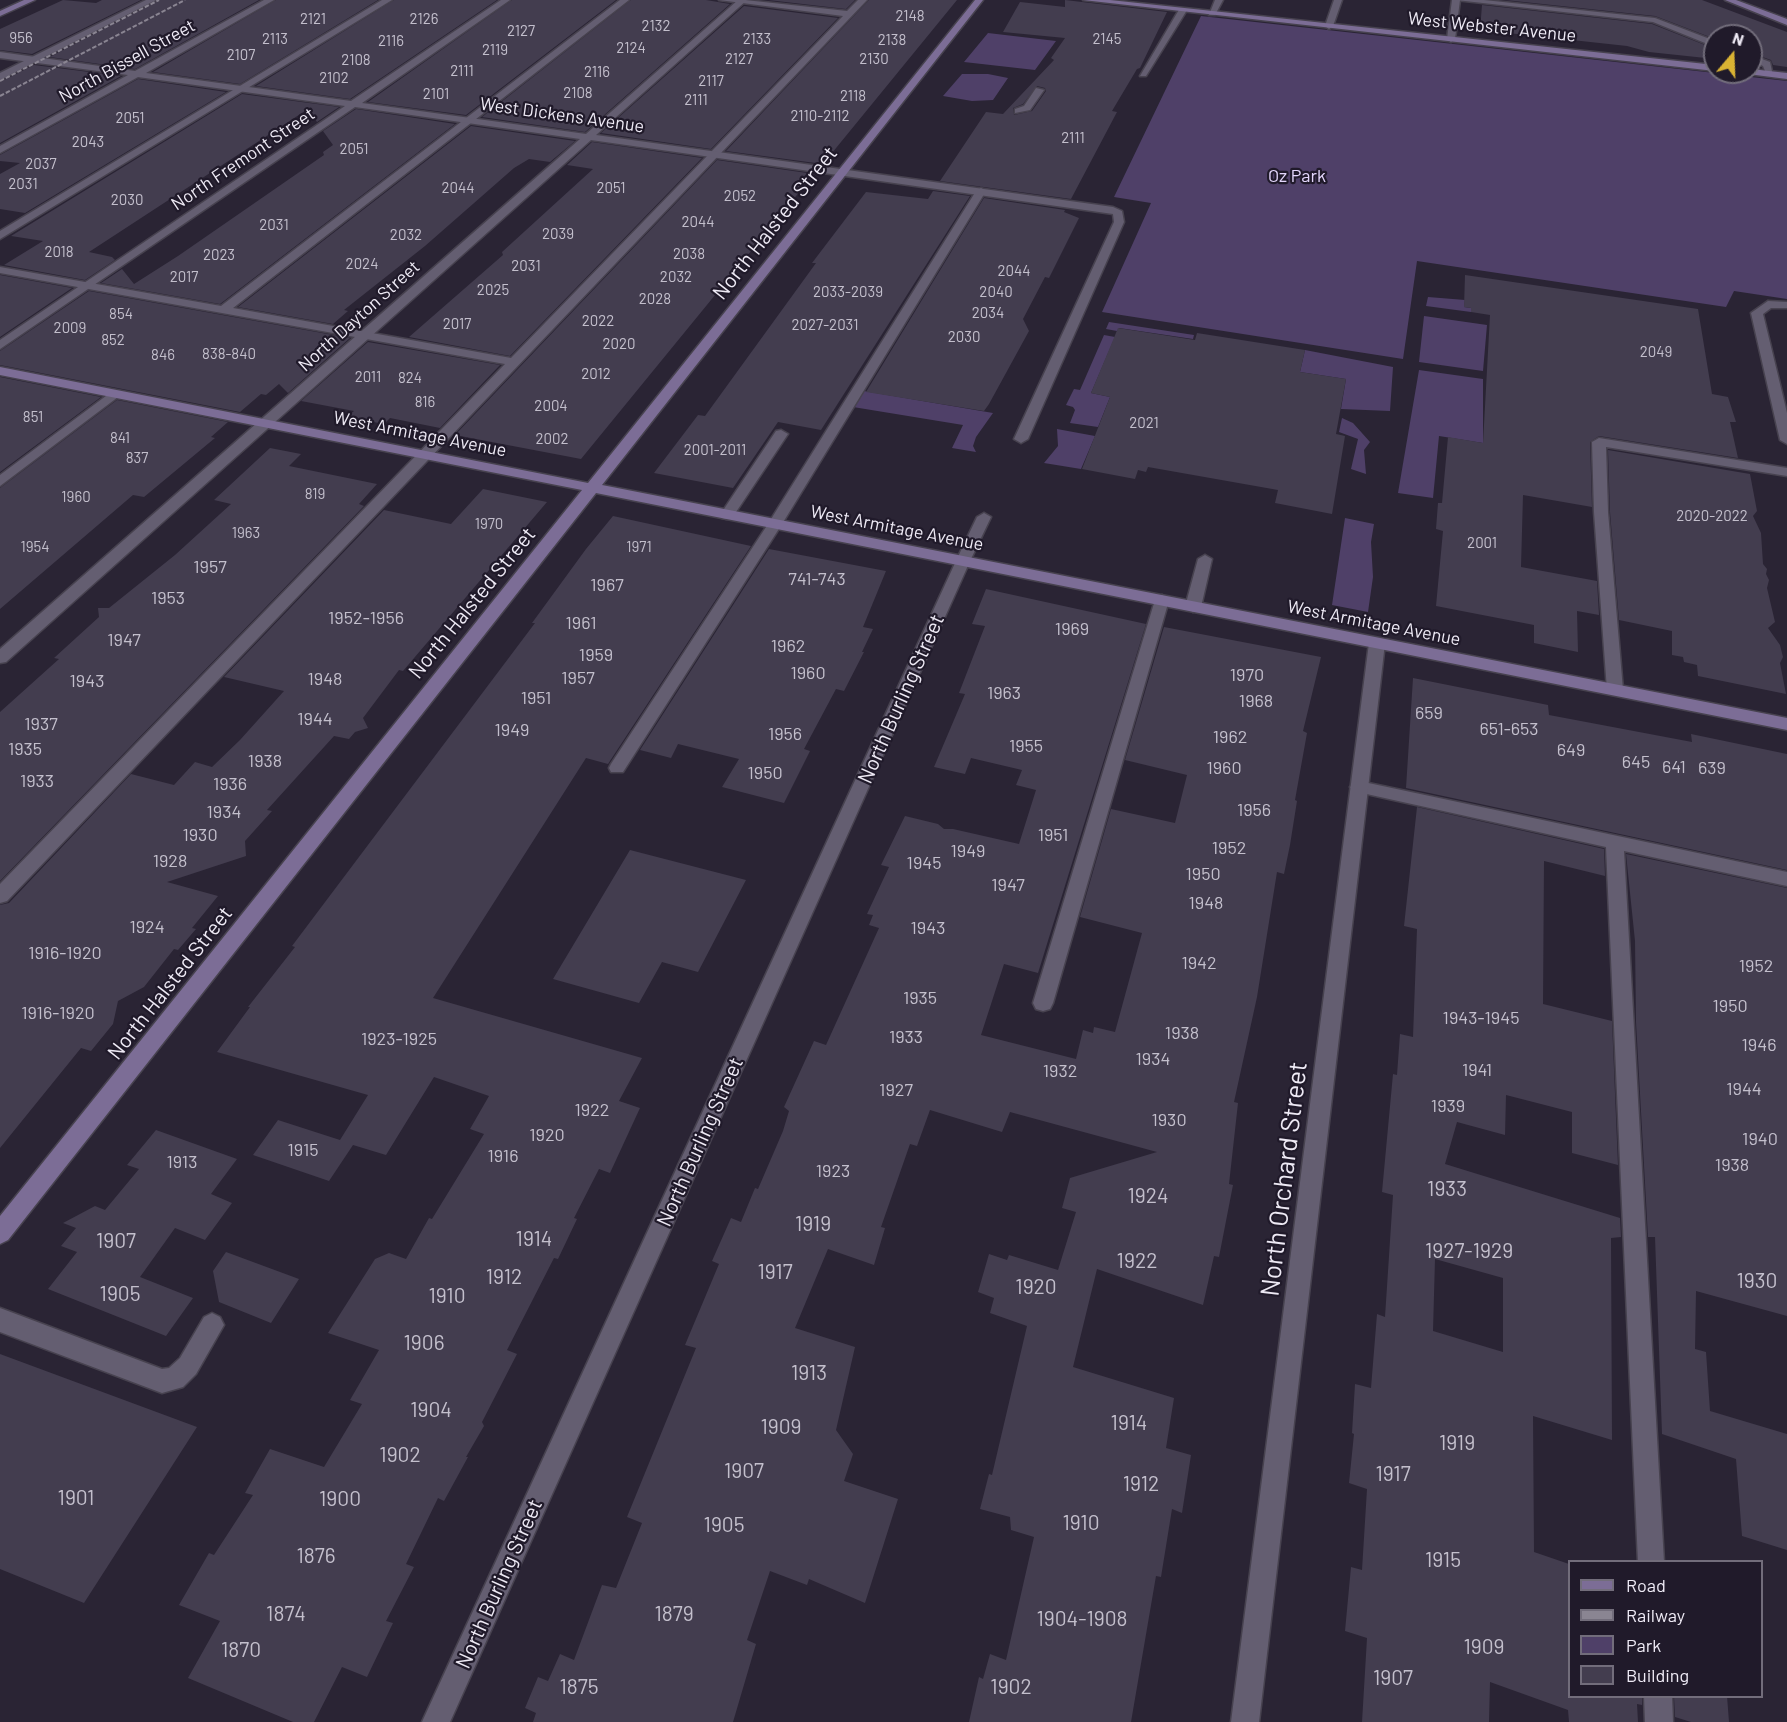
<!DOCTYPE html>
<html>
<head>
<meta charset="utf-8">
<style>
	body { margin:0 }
	#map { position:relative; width:1787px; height:1722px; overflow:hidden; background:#2a2434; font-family:Barlow,sans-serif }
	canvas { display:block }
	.legend { position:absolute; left:1568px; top:1560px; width:195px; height:138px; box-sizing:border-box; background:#201a2a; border:2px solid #726d7b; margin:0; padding:8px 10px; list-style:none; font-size:18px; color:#eeeaf5 }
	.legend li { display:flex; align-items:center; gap:12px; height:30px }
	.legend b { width:30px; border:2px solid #726d7b }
	.north { position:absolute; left:1703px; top:24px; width:60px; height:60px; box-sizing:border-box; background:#201a2a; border:2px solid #726d7b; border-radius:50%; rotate:19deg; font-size:16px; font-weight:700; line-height:24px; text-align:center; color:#eeeaf5 }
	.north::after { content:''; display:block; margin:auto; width:21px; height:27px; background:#dab333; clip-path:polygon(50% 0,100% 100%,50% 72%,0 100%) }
</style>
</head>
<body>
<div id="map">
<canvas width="1787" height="1722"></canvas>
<ul class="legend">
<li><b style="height:8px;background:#7c6d96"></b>Road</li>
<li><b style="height:8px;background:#8a8592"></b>Railway</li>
<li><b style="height:16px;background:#4f4068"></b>Park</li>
<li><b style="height:16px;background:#433d4f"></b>Building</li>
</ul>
<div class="north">N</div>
</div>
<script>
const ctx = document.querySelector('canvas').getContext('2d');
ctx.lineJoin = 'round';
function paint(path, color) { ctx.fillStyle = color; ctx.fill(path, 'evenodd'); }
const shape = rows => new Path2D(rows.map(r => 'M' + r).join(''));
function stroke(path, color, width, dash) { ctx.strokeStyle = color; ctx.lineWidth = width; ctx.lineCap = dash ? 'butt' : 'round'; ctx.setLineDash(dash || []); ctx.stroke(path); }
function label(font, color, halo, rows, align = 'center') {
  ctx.font = font + ' Barlow,sans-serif'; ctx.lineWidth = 4.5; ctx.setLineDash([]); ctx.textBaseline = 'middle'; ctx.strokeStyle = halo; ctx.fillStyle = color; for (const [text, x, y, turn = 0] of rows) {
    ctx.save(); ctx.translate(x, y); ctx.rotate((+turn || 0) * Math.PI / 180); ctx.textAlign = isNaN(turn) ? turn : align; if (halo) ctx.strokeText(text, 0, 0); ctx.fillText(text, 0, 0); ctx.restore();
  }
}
const green = shape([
	[1201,16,1787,81,1787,299,1734,291,1726,307,1417,261,1403,359,1102,312,1151,203,1114,197],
	[988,33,1056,41,1035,70,964,62],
	[962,74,988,74,1008,78,993,100,972,101,943,96],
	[1428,297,1465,300,1464,307,1471,308,1471,312,1426,306],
	[1424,316,1487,325,1483,371,1419,362],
	[1109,322,1194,335,1193,339,1119,328,1117,331,1106,329],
	[1104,335,1115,337,1091,393,1110,397,1098,427,1070,423,1075,410,1073,407,1066,405,1074,389,1080,390],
	[1305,350,1393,367,1390,411,1341,409,1346,379,1300,372],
	[1419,370,1483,379,1483,443,1439,436,1433,498,1398,493],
	[864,391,993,413,976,437,973,446,976,452,952,448,963,425,853,407],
	[1342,418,1353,423,1370,442,1364,450,1366,474,1351,469,1358,439,1339,432],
	[1057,429,1095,436,1081,469,1044,463,1058,446],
	[1345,518,1374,524,1371,542,1373,577,1368,612,1332,605]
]);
const building = shape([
	[63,0,96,3,102,0,141,0,32,54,0,50,0,29],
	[158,0,259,0,135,69,50,57],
	[276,0,378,0,240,84,153,72],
	[394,0,497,0,350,99,256,86],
	[512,0,616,0,466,115,368,102],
	[631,0,706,0,730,4,585,132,482,117],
	[768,0,855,0,846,9],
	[869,0,957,0,823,164,726,151],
	[1065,0,1167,12,1140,68,1137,69,1112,111,1117,112,1071,199,940,181,986,112,1003,114,1054,60,1051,58,1065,38,1003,32,1020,2,1065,7],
	[1037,86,1045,88,1046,91,1032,111,1014,115,1013,108,1023,104],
	[1505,0,1702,0,1787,32,1787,67,1773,65,1771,60,1751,53,1751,36,1715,36,1715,39,1655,16],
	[1482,5,1652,24,1715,49,1715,59,1649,52,1627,46,1480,30],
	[744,6,838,18,711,149,601,133],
	[34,65,121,76,0,143,0,82],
	[138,79,226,92,25,213,0,209,0,174,20,163,0,161,0,155],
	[242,94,339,107,317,122,308,109,89,252,112,257,115,260,85,280,4,265,43,241,11,236],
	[356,109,455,124,220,304,101,283,122,269,134,284,178,256,324,155,323,152,333,145,323,131],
	[471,126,575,141,550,162,529,159,514,168,425,246,344,310,348,311,333,324,238,307],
	[592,142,702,158,510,356,409,337,503,255,502,252,593,169,567,165],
	[717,160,814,174,581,459,455,435],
	[933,191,970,196,821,430,778,422,733,488,654,473,698,415,705,416,816,263,812,263,866,192,928,199],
	[984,198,1065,210,1064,212,1079,218,1049,278,1045,277,1023,319,1029,331,989,404,984,411,866,392],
	[0,275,72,288,0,337],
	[1465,275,1698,309,1712,394,1728,397,1736,422,1730,422,1738,458,1599,436,1590,442,1592,507,1523,495,1521,567,1597,581,1599,615,1577,611,1578,652,1534,643,1534,625,1436,606,1443,531,1436,529,1438,503,1442,503,1448,437,1483,443,1490,315,1471,312,1471,308,1464,307],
	[89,291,350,338,288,393,279,384,266,395,261,394,240,412,0,365,0,351],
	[1118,328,1195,340,1197,333,1305,350,1300,372,1346,379,1336,434,1345,436,1332,514,1275,503,1278,490,1148,467,1146,472,1138,470,1135,479,1082,469,1110,397,1091,393],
	[368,342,500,365,440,428,390,418,384,424,347,417,354,411,301,401],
	[0,377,101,397,0,472],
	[117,400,228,422,211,437,215,438,144,497,133,495,0,609,0,488],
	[270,448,301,454,289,466,377,484,359,504,364,506,0,881,0,712,59,659,54,658,99,617,98,608,109,608,175,555,231,504,214,500],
	[1608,450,1750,474,1757,511,1753,516,1761,533,1763,564,1767,569,1766,574,1769,580,1767,588,1775,622,1768,628,1780,645,1783,657,1780,663,1786,694,1698,676,1697,665,1684,662,1683,657,1672,655,1672,631,1619,620,1610,512],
	[483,489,547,502,403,671,399,670,363,718,368,728,355,732,349,739,334,736,267,810,272,811,245,841,246,856,167,882,218,896,192,928,196,929,178,950,174,949,144,987,118,1001,113,1024,91,1051,81,1048,0,1148,0,905,9,903,131,774,174,785,195,762,212,767,240,740,284,691,224,677,384,510,451,524],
	[613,516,751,546,608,764,586,758,433,998,642,1058,619,1101,640,1108,610,1173,599,1169,574,1218,577,1219,558,1259,554,1258,507,1350,517,1354,482,1422,484,1426,466,1457,468,1457,444,1501,438,1498,406,1564,414,1567,386,1621,393,1623,367,1677,342,1667,314,1722,293,1722,188,1678,220,1621,179,1605,209,1553,214,1555,253,1495,245,1493,270,1449,324,1467,362,1404,350,1400,379,1350,328,1333,375,1259,389,1253,406,1259,429,1218,432,1219,484,1134,470,1129,489,1096,434,1077,386,1155,353,1145,329,1181,253,1155,278,1120,340,1140,368,1095,217,1052,250,1007,248,1007,295,947,292,946,535,623,532,623,586,549],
	[769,549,886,571,863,627,873,629,862,652,864,652,844,691,836,689,804,749,810,751,784,803,722,787,739,759,678,744,671,758,640,750],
	[986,589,1146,624,1038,973,1004,964,981,1035,1076,1059,1083,1030,1093,1033,1094,1027,1115,1032,1142,933,1080,917,1111,809,1175,823,1187,775,1125,760,1164,627,1321,657,1303,731,1307,733,1295,800,1297,801,1290,845,1284,874,1277,872,1257,997,1234,1102,1238,1103,1229,1184,1233,1185,1219,1257,1214,1256,1203,1305,1097,1269,1073,1367,1174,1398,1166,1448,1191,1455,1182,1513,1172,1509,1161,1577,1156,1576,1131,1722,969,1722,979,1677,983,1679,990,1654,1006,1660,1034,1537,1011,1530,1010,1517,980,1509,989,1474,992,1475,1027,1326,990,1313,994,1298,978,1292,989,1254,1007,1260,1009,1255,1058,1270,1076,1212,1062,1208,1070,1178,1157,1152,1010,1112,1002,1132,930,1110,917,1146,910,1144,881,1227,885,1228,874,1265,828,1249,795,1328,855,1347,836,1430,853,1454,844,1481,898,1499,865,1603,809,1579,807,1585,770,1571,747,1640,756,1644,733,1722,533,1722,536,1713,525,1708,538,1677,548,1681,560,1654,574,1660,602,1585,616,1588,642,1523,627,1517,696,1348,685,1345,719,1264,712,1261,731,1218,741,1222,755,1188,758,1189,783,1131,789,1111,784,1107,814,1041,826,1045,879,928,869,925,873,915,867,914,889,867,881,865,905,816,938,824,944,829,953,829,1019,844,1036,790,1016,785,1022,770,971,758,965,774,934,767,965,694,959,693,985,626,972,624],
	[1413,678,1548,705,1549,715,1692,742,1691,734,1787,754,1787,870,1406,788],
	[1417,807,1604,849,1605,876,1544,861,1543,1004,1612,1021,1618,1165,1572,1153,1572,1112,1506,1095,1505,1135,1457,1122,1445,1164,1620,1218,1621,1237,1611,1238,1612,1440,1533,1416,1534,1552,1569,1564,1569,1696,1642,1696,1642,1705,1637,1704,1638,1722,1569,1722,1568,1710,1490,1682,1489,1722,1362,1722,1367,1638,1345,1631,1351,1567,1362,1570,1367,1489,1349,1483,1354,1434,1352,1433,1355,1384,1371,1388,1377,1314,1385,1317,1393,1195,1382,1192,1393,1074,1397,1075,1400,1034,1413,1037,1417,929,1404,926],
	[1435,1259,1503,1278,1503,1352,1433,1331],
	[630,850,746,880,698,972,662,962,639,1003,553,979],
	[1626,854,1787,888,1787,1316,1696,1291,1695,1349,1706,1352,1710,1411,1787,1434,1787,1550,1742,1536,1736,1459,1662,1434,1655,1237,1648,1237,1636,1022,1635,941],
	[156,1130,237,1159,211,1194,232,1203,205,1240,175,1228,140,1277,193,1298,166,1336,48,1289,77,1252,61,1246,76,1228,63,1223,95,1206,105,1210,139,1169,127,1165],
	[226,1252,299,1279,271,1323,219,1302,213,1271],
	[0,1354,197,1427,84,1603,0,1569],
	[1674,1696,1727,1696,1729,1722,1691,1722,1675,1717]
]);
const lane = shape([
	[146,0,156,0,0,80,0,73,146,0],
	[382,0,392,0,0,239,0,231,382,0],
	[620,0,629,0,233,308,511,358,843,16,719,0,745,0,847,11,858,0,867,0,7,901,0,903,0,884,505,364,0,273,0,267,221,306,620,0],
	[1334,0,1342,0,1333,26,1329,29,1325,26,1334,0],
	[1456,0,1484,0,1655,18,1715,41,1715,47,1653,22,1456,0],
	[1180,8,1187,10,1146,76,1140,76,1180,8],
	[1751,55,1770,62,1773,76,1767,76,1763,66,1751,61,1751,55],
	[1036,88,1044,90,1030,110,1015,113,1015,109,1024,106,1036,88],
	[981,188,986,191,782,524,623,772,611,772,609,768,611,764,768,524,976,191,981,188],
	[114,390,120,394,118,397,0,486,0,475,114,390],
	[781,430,788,434,734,515,727,519,722,518,720,515,776,431,781,430],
	[1599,438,1787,468,1787,476,1606,447,1608,512,1623,690,1615,695,1607,690,1594,512,1592,442,1599,438],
	[984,513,991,517,970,561,963,566,958,564,956,561,977,517,984,513],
	[1205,555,1212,559,1201,607,1193,612,1185,607,1198,559,1205,555],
	[1162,595,1169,600,1053,1003,1050,1009,1043,1011,1036,1009,1033,1003,1155,600,1162,595],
	[1359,781,1787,872,1787,886,1624,851,1664,1562,1638,1562,1606,847,1353,791,1350,787,1359,781],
	[0,1308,162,1369,169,1368,180,1358,204,1317,212,1313,220,1317,224,1325,196,1374,183,1387,162,1393,0,1332,0,1308],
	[1644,1696,1672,1696,1673,1722,1645,1722,1644,1696]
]);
const street = shape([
	[264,0,274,0,146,73,351,101,501,0,510,0,362,103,586,134,738,0,747,0,596,135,1113,207,1122,211,1124,222,1028,439,1021,443,1014,439,1114,222,1113,214,591,140,6,662,0,663,0,649,580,139,355,107,0,349,0,340,345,106,138,77,0,153,0,146,128,75,0,58,0,52,135,71,264,0],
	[1215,0,1223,0,1215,15,1209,15,1215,0],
	[1452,0,1460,0,1455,39,1451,42,1447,39,1452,0],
	[1768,301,1787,302,1787,308,1771,308,1763,314,1787,413,1787,444,1780,440,1751,313,1768,301],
	[963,556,970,561,450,1722,422,1722,956,561,963,556],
	[1377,638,1385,643,1259,1722,1231,1722,1369,643,1377,638]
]);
const secondary = shape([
	[24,0,35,0,0,16,0,11,24,0],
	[975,0,983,0,602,485,1787,718,1787,730,596,493,8,1240,0,1244,0,1216,582,490,0,375,0,367,588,483,975,0],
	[1083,0,1110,0,1715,65,1715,71,1083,0],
	[1725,0,1736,0,1787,19,1787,25,1725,0],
	[1751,69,1787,73,1787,79,1748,74,1747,72,1751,72,1751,69]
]);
const rail = shape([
	[0,81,159,0],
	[0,96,185,0]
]);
const farNumbernames = [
	["2148",910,16],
	["2121",313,19],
	["2126",424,19],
	["2132",656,26],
	["2127",521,31],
	["956",21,38],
	["2113",275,39],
	["2133",757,39],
	["2145",1107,39],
	["2138",892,40],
	["2116",391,41],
	["2124",631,48],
	["2119",495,50],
	["2107",241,55],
	["2127",739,59],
	["2130",874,59],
	["2108",356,60],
	["2111",462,71],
	["2116",597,72],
	["2102",334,78],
	["2117",711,81],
	["2108",578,93],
	["2101",436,94],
	["2118",853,96],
	["2111",696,100],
	["2110-2112",820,116],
	["2051",130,118],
	["2111",1073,138],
	["2043",88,142],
	["2051",354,149],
	["2037",41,164],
	["2031",23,184],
	["2044",458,188],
	["2051",611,188],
	["2052",740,196],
	["2030",127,200],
	["2044",698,222],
	["2031",274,225],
	["2039",558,234],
	["2032",406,235],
	["2018",59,252],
	["2038",689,254],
	["2023",219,255],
	["2024",362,264],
	["2031",526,266],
	["2044",1014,271],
	["2017",184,277],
	["2032",676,277],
	["2025",493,290],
	["2033-2039",848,292],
	["2040",996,292],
	["2028",655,299],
	["2034",988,313],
	["854",121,314],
	["2022",598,321],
	["2017",457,324],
	["2027-2031",825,325],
	["2009",70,328],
	["2030",964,337],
	["852",113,340],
	["2020",619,344],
	["2049",1656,352],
	["838-840",229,354],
	["846",163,355],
	["2012",596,374],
	["2011",368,377],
	["824",410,378],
	["816",425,402],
	["2004",551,406],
	["851",33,417],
	["2021",1144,423],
	["841",120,438],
	["2002",552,439],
	["2001-2011",715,450],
	["837",137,458],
	["819",315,494],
	["1960",76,497],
	["2020-2022",1712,516],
	["1970",489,524],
	["1963",246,533],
	["2001",1482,543],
	["1954",35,547],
	["1971",639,547]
];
const farStreetnames = [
	["West Webster Avenue",1492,27,6],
	["North Bissell Street",127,61,-29],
	["West Dickens Avenue",562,115,8],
	["North Fremont Street",243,159,-34],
	["North Dayton Street",359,316,-42],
	["West Armitage Avenue",420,434,11],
	["West Armitage Avenue",897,528,11],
	["West Armitage Avenue",1374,623,11]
];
const farParknames = [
	["Oz Park",1297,176]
];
const numberNames = [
	["1957",210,567],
	["741-743",817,579],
	["1967",607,585],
	["1953",168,598],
	["1952-1956",366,618],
	["1961",581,623],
	["1969",1072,629],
	["1947",124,640],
	["1962",788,646],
	["1959",596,655],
	["1960",808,673],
	["1970",1247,675],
	["1957",578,678],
	["1948",325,679],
	["1943",87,681],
	["1963",1004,693],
	["1951",536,698],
	["1968",1256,701],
	["659",1429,713],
	["1944",315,719],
	["1937",41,724],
	["651-653",1509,729],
	["1949",512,730],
	["1956",785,734],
	["1962",1230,737],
	["1955",1026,746],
	["1935",25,749],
	["649",1571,750],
	["1938",265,761],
	["645",1636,762],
	["641",1674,767],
	["1960",1224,768],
	["639",1712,768],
	["1950",765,773],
	["1933",37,781],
	["1936",230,784],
	["1956",1254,810],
	["1934",224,812],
	["1930",200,835],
	["1951",1053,835],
	["1952",1229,848],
	["1949",968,851],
	["1928",170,861],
	["1945",924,863],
	["1950",1203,874],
	["1947",1008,885],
	["1948",1206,903],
	["1924",147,927],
	["1943",928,928],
	["1916-1920",65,953],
	["1942",1199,963],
	["1952",1756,966],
	["1935",920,998],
	["1950",1730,1006],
	["1916-1920",58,1013],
	["1943-1945",1481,1018],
	["1938",1182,1033],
	["1933",906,1037],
	["1923-1925",399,1039],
	["1946",1759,1045],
	["1934",1153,1059],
	["1941",1477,1070],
	["1932",1060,1071],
	["1944",1744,1089],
	["1927",896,1090],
	["1939",1448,1106],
	["1922",592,1110],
	["1930",1169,1120],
	["1920",547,1135],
	["1940",1760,1139],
	["1915",303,1150],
	["1916",503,1156],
	["1913",182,1162],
	["1938",1732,1165],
	["1923",833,1171]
];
const streetNames = [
	["North Halsted Street",775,223,-52],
	["North Halsted Street",472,603,-51],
	["North Burling Street",901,699,-66],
	["North Halsted Street",170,983,-52],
	["North Burling Street",700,1142,-66],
	["North Burling Street",499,1584,-66]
];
const nearNumbernames = [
	["1933",1447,1189],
	["1924",1148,1196],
	["1919",813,1224],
	["1914",534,1239],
	["1907",116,1241],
	["1927-1929",1469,1251],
	["1922",1137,1261],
	["1917",775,1272],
	["1912",504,1277],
	["1930",1757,1281],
	["1920",1036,1287],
	["1905",120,1294],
	["1910",447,1296],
	["1906",424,1343],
	["1913",809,1373],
	["1904",431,1410],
	["1914",1129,1423],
	["1909",781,1427],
	["1919",1457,1443],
	["1902",400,1455],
	["1907",744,1471],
	["1917",1393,1474],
	["1912",1141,1484],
	["1901",76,1498],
	["1900",340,1499],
	["1910",1081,1523],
	["1905",724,1525],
	["1876",316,1556],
	["1915",1443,1560],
	["1874",286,1614],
	["1879",674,1614],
	["1904-1908",1082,1619],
	["1909",1484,1647],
	["1870",241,1650],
	["1907",1393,1678],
	["1875",579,1687],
	["1902",1011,1687]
];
const nearStreetnames = [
	["North Orchard Street",1284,1179,-83]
];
paint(green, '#4f4068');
paint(building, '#433d4f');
stroke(lane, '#47424f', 3);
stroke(street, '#47424f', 3);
stroke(secondary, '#47424f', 3);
paint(lane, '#645e71');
paint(street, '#645e71');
paint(secondary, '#7c6d96');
stroke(rail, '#8a8592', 2, [4.5, 2]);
label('15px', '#c3bfcc', null, farNumbernames);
label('18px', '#eeeaf5', '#201a2a', farStreetnames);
label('18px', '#e3d6fb', '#201a2a', farParknames);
label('18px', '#c3bfcc', null, numberNames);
label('21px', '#eeeaf5', '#201a2a', streetNames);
label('21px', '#c3bfcc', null, nearNumbernames);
label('26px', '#eeeaf5', '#201a2a', nearStreetnames);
</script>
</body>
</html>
